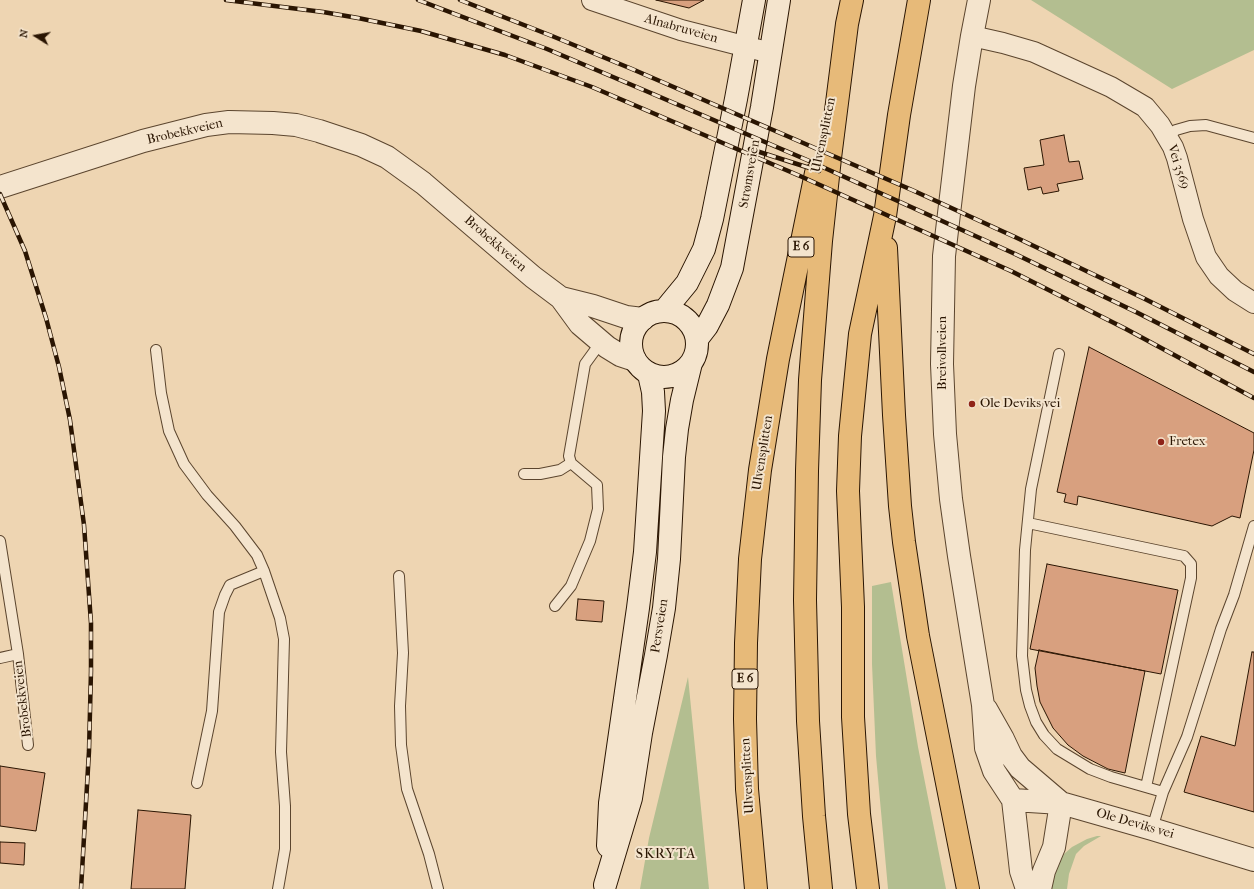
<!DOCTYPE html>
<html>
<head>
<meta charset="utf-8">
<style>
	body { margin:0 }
	#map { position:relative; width:1254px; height:889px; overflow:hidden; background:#eed5b2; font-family:"IM FELL French Canon",serif }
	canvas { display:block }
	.north { position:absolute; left:16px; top:16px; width:40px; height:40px; -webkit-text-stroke:3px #f4e4cd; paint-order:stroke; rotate:281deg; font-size:11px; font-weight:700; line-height:16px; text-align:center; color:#2a1502 }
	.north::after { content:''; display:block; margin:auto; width:14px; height:18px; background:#2a1502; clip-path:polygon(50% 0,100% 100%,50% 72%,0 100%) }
</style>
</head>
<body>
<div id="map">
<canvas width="1254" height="889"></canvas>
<div class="north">N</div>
</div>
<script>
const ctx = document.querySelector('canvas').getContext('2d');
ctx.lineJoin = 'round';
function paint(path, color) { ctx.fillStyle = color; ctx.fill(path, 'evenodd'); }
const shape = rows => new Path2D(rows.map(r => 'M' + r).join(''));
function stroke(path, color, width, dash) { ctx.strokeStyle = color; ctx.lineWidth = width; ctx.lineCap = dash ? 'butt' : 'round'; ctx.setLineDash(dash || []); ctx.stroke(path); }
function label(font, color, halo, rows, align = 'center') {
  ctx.font = font + ' "IM FELL French Canon",serif'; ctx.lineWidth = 4; ctx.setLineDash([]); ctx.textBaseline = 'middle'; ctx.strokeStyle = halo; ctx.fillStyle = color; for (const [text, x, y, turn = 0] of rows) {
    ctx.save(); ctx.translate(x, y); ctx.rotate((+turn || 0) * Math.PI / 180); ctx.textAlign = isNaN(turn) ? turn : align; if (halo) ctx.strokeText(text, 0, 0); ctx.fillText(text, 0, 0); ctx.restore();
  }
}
const green = shape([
	[1031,0,1254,0,1254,50,1172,89],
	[891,582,918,747,946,889,888,889,876,756,872,664,872,586],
	[688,677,709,889,640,889,649,838],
	[1097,836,1101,836,1084,846,1076,854,1069,874,1067,889,1051,889,1055,870,1064,854,1072,847,1087,839]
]);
const building = shape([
	[656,0,704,0,689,8,656,0],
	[1064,135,1069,162,1079,161,1083,179,1057,184,1059,191,1043,194,1041,187,1028,190,1024,168,1044,165,1040,140,1064,135],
	[1089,347,1254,433,1254,450,1240,518,1232,516,1212,526,1078,496,1077,505,1064,502,1066,494,1057,492,1089,347],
	[1047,564,1178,590,1161,674,1030,649,1047,564],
	[578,599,604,601,602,622,576,620,578,599],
	[1039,650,1145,671,1125,773,1108,769,1083,756,1068,745,1053,728,1040,702,1037,686,1035,668,1039,650],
	[1252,652,1254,652,1254,812,1184,792,1201,736,1235,746,1252,652],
	[0,766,45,773,36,831,0,826,0,766],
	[138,810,191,815,185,889,131,889,138,810],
	[0,842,25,843,24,865,0,863,0,842]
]);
const service = shape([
	[1167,136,1176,130,1190,126,1206,125,1254,138],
	[156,350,161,393,169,431,184,464,207,495,235,526,257,555,264,571,280,618,284,639,281,752,285,806,285,849,278,889],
	[1059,354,1031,489,1025,550,1022,656,1026,690,1030,706,1036,722,1044,735,1057,749,1090,769,1111,777,1163,792],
	[524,474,540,474,560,470,571,463],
	[1028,523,1184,556,1191,564,1191,578,1146,787],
	[0,541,18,654,28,745],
	[399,576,403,653,400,706,401,745,407,789,429,854,438,889],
	[555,606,571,586,590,541,598,509,597,485,571,463,569,456,585,364,601,342],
	[0,658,18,654],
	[197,783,212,711,219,612,225,595,230,585,264,571],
	[1152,829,1163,792,1187,737,1221,629,1234,595,1254,526]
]);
const minor = shape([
	[592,0,681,30,771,53],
	[972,36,1003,43,1034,52,1111,87,1145,107,1160,125,1173,147,1177,158,1193,219,1206,257,1219,276,1235,291,1254,303]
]);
const tertiary = shape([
	[979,0,972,36,964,86,944,256,942,364,945,434,951,499,959,556,983,705,986,748,994,771,1013,800,1021,871,1027,889],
	[0,187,143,141,206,125,229,122,273,123,296,125,319,131,361,145,387,157,423,183,533,277,561,298,580,324,607,347,620,355,635,360],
	[561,298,593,306,626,317,643,319],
	[986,709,1003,739,1011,756,1020,768,1061,803],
	[1013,800,1061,803,1152,829,1254,860],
	[1040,889,1044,871,1054,847,1061,803]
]);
const secondary = shape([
	[664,311,687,283,704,249,712,219,736,99,754,0],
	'631 344a33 33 0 1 1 66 0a33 33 0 1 1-66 0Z',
	[697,339,707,326,718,305,732,268,762,107,779,0],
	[608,846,610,803,638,608,645,552,654,411,653,392,649,374],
	[605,885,631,798,641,733,656,655,664,608,669,559,674,457,677,429,682,400,691,363]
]);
const motorway = shape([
	[886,248,894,415,900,506,904,542,918,636,968,889],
	[756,889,747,789,745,719,746,643,750,559,760,470,778,359,816,173],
	[821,889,814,816,808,721,805,600,807,471,810,380,821,241,830,158,847,24,852,0],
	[868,889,859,814,853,717,853,607,848,491,850,436,860,334,885,216,899,115,919,0]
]);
const rail = shape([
	[226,0,323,12,358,18,421,31,505,55,592,87,800,176,1011,271,1126,329,1254,398],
	[418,0,547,49,646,91,807,160,1013,253,1136,312,1254,372],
	[460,0,552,36,632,69,912,190,1015,237,1143,298,1254,354],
	[750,149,819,171],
	[0,194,25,251,46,318,59,367,70,420,84,525,91,623,91,671,89,751,81,889]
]);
const markers = [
	[972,404,4,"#8f2418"],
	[1161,442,4,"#8f2418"]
];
const shields = [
	[801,247,26],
	[745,679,26]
];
const shieldNames = [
	["E 6",801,247],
	["E 6",745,679]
];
const streetNames = [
	["Alnabruveien",681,29,16],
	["Brobekkveien",185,132,-13],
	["Ulvensplitten",824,135,-78],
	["Vei 3569",1178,167,72],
	["Strømsveien",750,174,-80],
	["Brobekkveien",495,244,41],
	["Breivollveien",943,353,-90],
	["Ulvensplitten",763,453,-81],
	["Persveien",660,626,-81],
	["Brobekkveien",23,699,-97],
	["Ulvensplitten",748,776,-93],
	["Ole Deviks vei",1135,824,16]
];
const poiNames = [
	["Ole Deviks vei",980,404],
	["Fretex",1169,442]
];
const neighbourhoodNames = [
	["SKRYTA",666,855]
];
paint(green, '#b3be90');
paint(building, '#d8a07f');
stroke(building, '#2a1502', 1);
stroke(service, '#5b452e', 12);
stroke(minor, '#5b452e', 22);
stroke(tertiary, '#5b452e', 24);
stroke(secondary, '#2a1502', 24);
stroke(motorway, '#2a1502', 24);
stroke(service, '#f4e4cd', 10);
stroke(minor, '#f4e4cd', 20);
stroke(tertiary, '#f4e4cd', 22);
stroke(secondary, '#f4e4cd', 22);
stroke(motorway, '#e7ba79', 22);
stroke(rail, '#2a1502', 4.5);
stroke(rail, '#f4e4cd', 3, [9]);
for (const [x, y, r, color] of markers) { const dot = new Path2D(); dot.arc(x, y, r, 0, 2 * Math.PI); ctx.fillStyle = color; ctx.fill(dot); stroke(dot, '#f4e4cd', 1.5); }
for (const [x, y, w] of shields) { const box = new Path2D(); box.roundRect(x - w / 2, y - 10, w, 20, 3); ctx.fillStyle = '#f4e4cd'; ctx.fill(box); stroke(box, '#2a1502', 1); }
label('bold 12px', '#2a1502', null, shieldNames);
label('13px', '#2a1502', '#f4e4cd', streetNames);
label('13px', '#2a1502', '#f4e4cd', poiNames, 'left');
ctx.letterSpacing = '1px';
label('14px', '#2a1502', '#f4e4cd', neighbourhoodNames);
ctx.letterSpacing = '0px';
</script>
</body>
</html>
